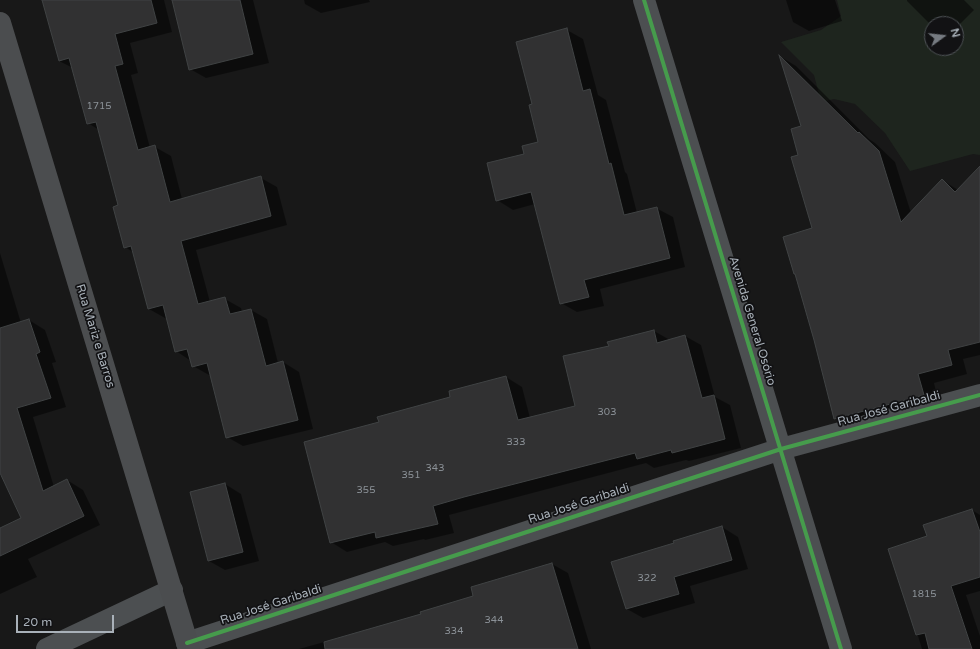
<!DOCTYPE html>
<html>
<head>
<meta charset="utf-8">
<style>
	body { margin:0 }
	#map { position:relative; width:980px; height:649px; overflow:hidden; background:#181818; font-family:"Varela Round",sans-serif }
	canvas { display:block }
	.north { position:absolute; left:924px; top:16px; width:40px; height:40px; box-sizing:border-box; background:#121214; border:1px solid #4e5256; border-radius:50%; rotate:75deg; font-size:11px; font-weight:700; line-height:16px; text-align:center; color:#a9b1b9 }
	.north::after { content:''; display:block; margin:auto; width:14px; height:18px; background:#767b81; clip-path:polygon(50% 0,100% 100%,50% 72%,0 100%) }
	.scale { position:absolute; left:16px; top:615px; width:98px; height:18px; box-sizing:border-box; border:2px solid #a9b1b9; border-top:0; padding-left:5px; font-size:12px; line-height:14px; white-space:nowrap; color:#a9b1b9; -webkit-text-stroke:3px #121214; paint-order:stroke }
</style>
</head>
<body>
<div id="map">
<canvas width="980" height="649"></canvas>
<div class="north">N</div>
<div class="scale">20 m</div>
</div>
<script>
const ctx = document.querySelector('canvas').getContext('2d');
ctx.lineJoin = 'round';
function paint(path, color) { ctx.fillStyle = color; ctx.fill(path, 'evenodd'); }
const shape = rows => new Path2D(rows.map(r => 'M' + r).join(''));
function stroke(path, color, width, dash) { ctx.strokeStyle = color; ctx.lineWidth = width; ctx.lineCap = dash ? 'butt' : 'round'; ctx.setLineDash(dash || []); ctx.stroke(path); }
function label(font, color, halo, rows, align = 'center') {
  ctx.font = font + ' "Varela Round",sans-serif'; ctx.lineWidth = 3.5; ctx.setLineDash([]); ctx.textBaseline = 'middle'; ctx.strokeStyle = halo; ctx.fillStyle = color; for (const [text, x, y, turn = 0] of rows) {
    ctx.save(); ctx.translate(x, y); ctx.rotate((+turn || 0) * Math.PI / 180); ctx.textAlign = isNaN(turn) ? turn : align; if (halo) ctx.strokeText(text, 0, 0); ctx.fillText(text, 0, 0); ctx.restore();
  }
}
const green = shape([
	[837,0,980,0,980,155,973,154,910,171,885,133,855,104,834,99,821,102,814,75,781,42,821,30,841,16],
	[932,24,956,24,956,48,932,48]
]);
const shadow = shape([
	[43,0,164,0,172,32,130,43,138,73,131,75,150,148,155,147,171,156,182,199,261,178,277,187,287,225,196,250,210,302,225,299,241,308,242,312,251,310,267,319,278,363,283,362,299,372,313,429,243,446,227,437,211,375,209,375,193,366,191,361,176,351,167,317,165,318,149,309,133,252,125,247,120,206,99,130,88,123,73,68,59,61],
	[184,0,253,0,269,63,206,78,190,69],
	[304,0,369,0,370,2,321,13,305,4],
	[786,0,835,0,842,21,809,31,793,22],
	[907,0,964,0,974,10,956,28,956,24,932,24,932,26,907,1],
	[567,30,583,39,598,95,606,100,625,172,627,174,637,213,656,208,673,217,685,267,600,289,604,306,577,312,561,303,535,204,513,210,497,200,525,155,540,143,533,105],
	[781,57,796,66,869,139,875,143,895,162,911,213,942,180,958,190,980,168,980,355,963,359,967,374,934,383,939,404,851,427,835,418,814,229,799,156,802,127],
	[0,253,21,323,29,320,45,330,56,362,52,363,66,407,33,417,54,487,67,480,83,490,100,525,28,559,37,577,0,594,0,529,22,519,3,477,0,475],
	[654,331,670,340,685,336,701,345,715,397,730,405,741,448,689,461,686,460,654,468,646,463,449,515,454,533,425,540,424,539,393,546,385,542,347,552,331,542,380,423,506,377,522,387,530,418,576,406,610,346],
	[225,484,241,494,259,561,225,570,209,561,192,493],
	[972,510,980,515,980,591,966,595,980,636,980,649,922,649,918,636,917,635,928,537],
	[722,527,738,537,748,569,690,586,695,603,643,618,627,609,613,563,675,544],
	[552,564,568,573,591,649,490,649],
	[428,613,452,649,299,649]
]);
const building = shape([
	[42,0,151,0,157,23,115,34,123,64,115,66,138,150,155,145,170,202,261,176,271,216,181,241,198,304,225,297,230,314,251,309,266,366,283,361,298,420,226,438,207,363,192,367,187,349,175,352,163,305,148,309,131,246,124,248,113,207,118,205,96,122,87,124,69,58,59,61,42,0],
	[172,0,240,0,253,54,189,70,172,0],
	[567,28,583,91,590,89,609,164,611,163,624,215,657,207,670,258,584,280,589,297,560,304,531,192,496,201,487,163,524,154,522,146,538,142,529,105,532,104,516,42,567,28],
	[779,55,858,133,859,132,879,151,901,222,942,179,955,192,980,166,980,342,948,350,952,365,918,374,924,395,834,419,814,340,795,274,794,274,783,237,812,228,791,157,798,155,791,129,801,126,779,55],
	[29,319,40,352,36,354,51,398,17,408,43,491,67,479,84,516,0,556,0,528,21,518,0,473,0,328,29,319],
	[654,330,657,343,685,335,702,398,714,395,725,439,672,453,671,450,637,459,635,453,464,497,433,506,438,524,376,538,375,532,330,543,304,442,379,422,377,417,450,397,449,391,506,376,518,420,575,406,563,356,609,346,607,342,654,330],
	[225,483,243,552,208,561,190,492,225,483],
	[972,509,980,532,980,577,951,586,972,649,929,649,925,633,916,635,888,549,927,536,923,525,972,509],
	[722,526,732,560,674,577,679,594,626,609,611,562,674,543,673,541,722,526],
	[552,563,578,649,325,649,324,642,421,614,420,612,473,596,471,587,552,563]
]);
const street = shape([
	[644,0,841,649],
	[187,643,781,449,980,395],
	[47,649,172,590]
]);
const secondary = shape([
	[0,23,189,649]
]);
const cycleway = shape([
	[644,0,841,649],
	[187,643,781,449,980,395]
]);
const numberNames = [
	["1715",99,106],
	["303",607,412],
	["333",516,442],
	["343",435,468],
	["351",411,475],
	["355",366,490],
	["322",647,578],
	["1815",924,594],
	["344",494,620],
	["334",454,631]
];
const streetNames = [
	["Avenida General Osório",752,321,73],
	["Rua Mariz e Barros",95,336,73],
	["Rua José Garibaldi",889,409,-15],
	["Rua José Garibaldi",579,504,-18],
	["Rua José Garibaldi",271,605,-18]
];
paint(green, '#1e251e');
paint(shadow, '#0007');
paint(building, '#313132');
stroke(building, '#404344', 1);
stroke(street, '#4c4f51', 22);
stroke(secondary, '#4b4d4f', 22);
stroke(cycleway, '#469c4c', 4);
label('10px', '#8b9197', null, numberNames);
label('12px', '#a9b1b9', '#121214', streetNames);
</script>
</body>
</html>
